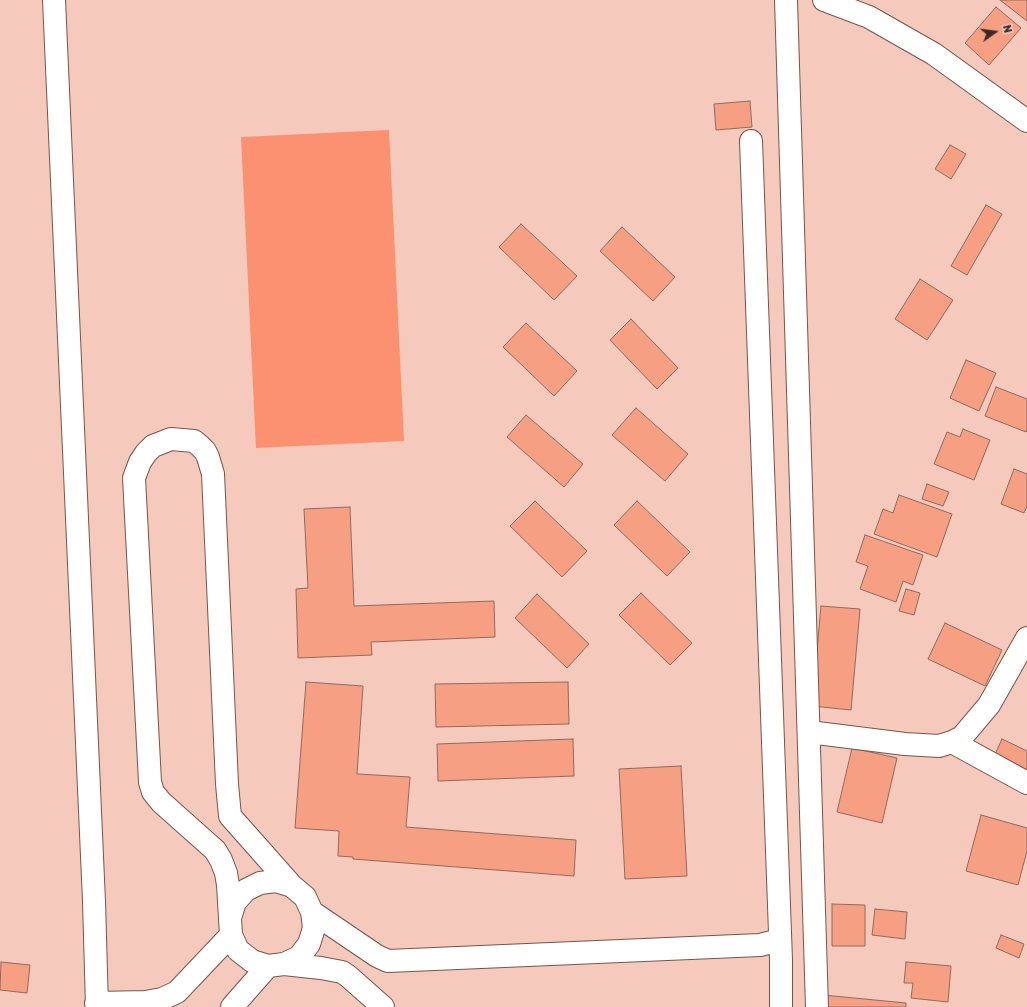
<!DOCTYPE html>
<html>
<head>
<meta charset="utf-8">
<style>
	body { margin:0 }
	#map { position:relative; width:1027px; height:1007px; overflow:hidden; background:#f5cabd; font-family:Rubik,sans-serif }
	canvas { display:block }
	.north { position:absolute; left:975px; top:12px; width:40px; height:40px; -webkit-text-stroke:3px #f5cabd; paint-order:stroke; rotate:76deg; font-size:11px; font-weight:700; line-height:16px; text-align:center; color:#3a2a25 }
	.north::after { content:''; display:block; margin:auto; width:14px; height:18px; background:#3a2a25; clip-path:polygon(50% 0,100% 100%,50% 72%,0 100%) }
</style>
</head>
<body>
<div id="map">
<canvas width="1027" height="1007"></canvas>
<div class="north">N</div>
</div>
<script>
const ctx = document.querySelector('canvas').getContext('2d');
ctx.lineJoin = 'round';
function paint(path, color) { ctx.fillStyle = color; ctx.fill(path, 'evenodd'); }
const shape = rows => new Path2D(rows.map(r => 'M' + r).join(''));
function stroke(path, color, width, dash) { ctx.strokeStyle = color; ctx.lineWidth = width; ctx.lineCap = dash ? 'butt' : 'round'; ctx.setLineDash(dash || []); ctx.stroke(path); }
const green = shape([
	[389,130,404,441,256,448,241,137]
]);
const building = shape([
	[1000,0,1027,0,1027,21,1000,0],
	[996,7,1021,28,989,65,965,43,996,7],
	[750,101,752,127,716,130,714,104,750,101],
	[950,145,966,154,951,179,935,169,950,145],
	[986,205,1002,214,967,275,951,266,986,205],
	[521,224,577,276,554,300,499,247,521,224],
	[622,227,675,277,653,301,600,251,622,227],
	[920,279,953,300,927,340,895,319,920,279],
	[631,319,678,368,657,389,610,340,631,319],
	[526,323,577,371,554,396,503,347,526,323],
	[966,360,996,373,979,411,950,398,966,360],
	[996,387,1027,399,1027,429,1026,432,985,416,996,387],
	[636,408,688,454,665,481,612,435,636,408],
	[526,415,583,464,564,487,507,437,526,415],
	[963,429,990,440,974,480,934,464,947,432,960,437,963,429],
	[1014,469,1027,474,1027,506,1024,513,1001,504,1014,469],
	[927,484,949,492,943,506,922,499,927,484],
	[899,495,952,514,937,557,874,534,883,509,893,513,899,495],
	[535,501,587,551,562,577,510,526,535,501],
	[637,501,690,552,667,576,614,525,637,501],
	[350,507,354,606,494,601,495,637,371,642,372,655,298,658,296,589,308,588,304,509,350,507],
	[865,535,923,555,913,585,903,581,896,602,860,589,868,566,856,562,865,535],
	[906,589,920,593,914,615,899,611,906,589],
	[641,593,692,643,670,665,619,615,641,593],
	[537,594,589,644,567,668,515,618,537,594],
	[821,606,860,609,851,710,812,706,821,606],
	[945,623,1002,650,985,686,928,659,945,623],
	[306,682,363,686,357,774,410,777,406,827,576,840,574,876,353,859,353,857,338,856,339,831,295,828,306,682],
	[568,682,569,724,436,727,435,684,568,682],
	[573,739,574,776,438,781,437,744,573,739],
	[1002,739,1027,751,1027,775,993,759,1002,739],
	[852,748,897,758,882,823,837,812,852,748],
	[681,766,687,876,625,879,619,769,681,766],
	[981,815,1027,828,1027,851,1018,885,966,871,981,815],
	[832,904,865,905,865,946,832,946,832,904],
	[875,909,907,912,905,939,872,935,875,909],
	[1001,935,1024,944,1019,958,996,948,1001,935],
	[1,962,30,965,27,993,0,990,1,962],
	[906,962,951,966,948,1002,911,998,913,983,904,983,906,962],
	[823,995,906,1003,906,1007,822,1007,823,995]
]);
const minor = shape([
	[54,0,94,901,97,1007],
	[786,0,817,1007],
	[824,0,869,17,934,54,1027,121],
	[751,141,781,960,781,1007],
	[809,732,905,744,939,746,952,742,962,737,989,705,1027,638],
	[952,742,1027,783],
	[312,912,377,956,388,961,760,945,780,940],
	[230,918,235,902,246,890,260,883,276,881,292,886,305,897,312,912,314,928,309,944,299,957,284,964,268,966,252,961,238,950,231,935,230,918,228,885,226,873,221,860,215,850,207,843,161,802,153,792,150,782,134,478,140,462,146,453,153,446,171,439,194,441,200,446,205,451,208,457,213,474,227,784,230,816,292,886],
	[284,964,321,968,342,972,348,976,383,1007],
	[96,1003,145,1002,162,999,177,992,231,935],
	[232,1007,268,966]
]);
paint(green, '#fb9170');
paint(building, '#f79f83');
stroke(building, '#906a5e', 1);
stroke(minor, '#795449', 24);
stroke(minor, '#fff', 22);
</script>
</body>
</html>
